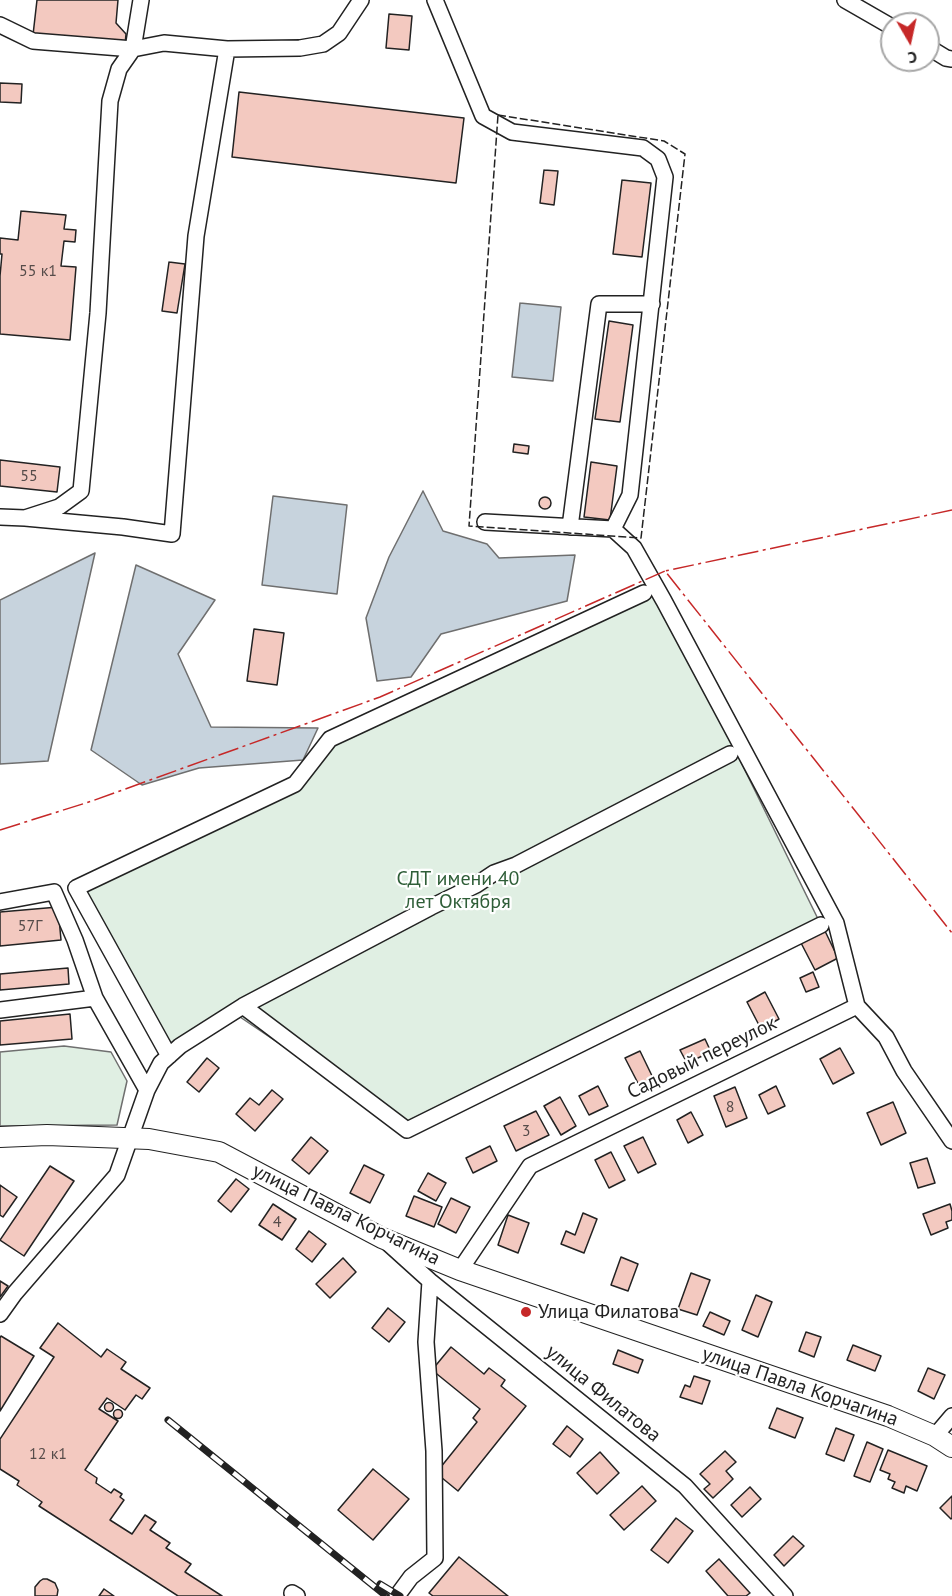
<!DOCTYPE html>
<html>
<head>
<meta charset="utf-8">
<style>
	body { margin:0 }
	#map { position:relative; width:952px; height:1596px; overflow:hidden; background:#fff; font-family:"PT Sans",sans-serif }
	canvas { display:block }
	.north { position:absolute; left:880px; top:12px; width:60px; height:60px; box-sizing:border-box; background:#fff; border:2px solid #a7a7a7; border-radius:50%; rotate:171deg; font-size:16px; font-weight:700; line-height:24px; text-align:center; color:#222 }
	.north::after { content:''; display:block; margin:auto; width:21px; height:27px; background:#c62828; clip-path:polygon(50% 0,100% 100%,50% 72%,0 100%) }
</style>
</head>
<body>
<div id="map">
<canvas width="952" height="1596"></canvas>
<div class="north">С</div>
</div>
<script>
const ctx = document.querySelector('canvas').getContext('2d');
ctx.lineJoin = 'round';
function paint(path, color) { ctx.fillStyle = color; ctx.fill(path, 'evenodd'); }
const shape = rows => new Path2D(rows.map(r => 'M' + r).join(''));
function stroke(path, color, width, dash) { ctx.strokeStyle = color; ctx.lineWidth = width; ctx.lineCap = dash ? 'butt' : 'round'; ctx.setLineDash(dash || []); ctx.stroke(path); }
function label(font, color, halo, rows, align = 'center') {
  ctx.font = font + ' "PT Sans",sans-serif'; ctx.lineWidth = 4.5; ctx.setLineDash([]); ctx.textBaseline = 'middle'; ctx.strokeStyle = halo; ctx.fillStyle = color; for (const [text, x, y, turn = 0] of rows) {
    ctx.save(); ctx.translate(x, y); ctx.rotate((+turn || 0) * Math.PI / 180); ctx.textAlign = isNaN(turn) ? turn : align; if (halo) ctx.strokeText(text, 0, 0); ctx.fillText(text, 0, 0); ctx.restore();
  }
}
const green = shape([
	[653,589,734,748,821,925,407,1130,240,1017,172,1058,76,888,295,784,330,739,653,589],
	[64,1046,111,1052,127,1081,117,1125,0,1126,0,1052,64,1046]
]);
const water = shape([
	[520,303,561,307,553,381,512,377,520,303],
	[423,491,443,531,487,544,499,558,575,555,567,601,441,634,411,677,377,681,366,618,389,557,423,491],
	[273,496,347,505,337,594,262,585,273,496],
	[95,553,48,761,0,764,0,600,95,553],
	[136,565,215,600,178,654,211,727,318,728,303,760,199,768,142,785,91,750,136,565]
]);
const building = shape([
	[37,0,118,0,116,23,126,34,125,45,33,35,37,0],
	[389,14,412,16,409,50,386,48,389,14],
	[0,83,22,84,21,103,0,102,0,83],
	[239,92,464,118,456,183,232,157,239,92],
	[544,170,558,171,554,205,540,203,544,170],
	[622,180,651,183,642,257,613,254,622,180],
	[21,211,66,215,64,229,76,230,75,242,64,241,61,266,76,267,70,340,0,334,0,276,2,254,0,254,0,238,18,240,21,211],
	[169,262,185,264,177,313,162,311,169,262],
	[609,321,633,325,620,422,595,419,609,321],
	[514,444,529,446,528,454,513,452,514,444],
	[0,460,60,467,57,492,0,486,0,460],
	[591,462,617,466,610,520,584,517,591,462],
	'539 503a6 6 0 1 1 12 0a6 6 0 1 1-12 0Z',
	[254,629,284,633,277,685,247,681,254,629],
	[58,907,61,940,0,946,0,912,58,907],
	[824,929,838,958,815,970,800,941,824,929],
	[68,968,69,984,0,990,0,974,68,968],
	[813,972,819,987,806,992,800,978,813,972],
	[765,992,779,1019,761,1029,747,1002,765,992],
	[70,1014,72,1039,0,1045,0,1021,70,1014],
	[705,1039,711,1052,687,1063,680,1050,705,1039],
	[840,1048,854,1073,833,1084,820,1059,840,1048],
	[640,1051,655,1082,641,1089,625,1058,640,1051],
	[207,1058,219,1068,199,1092,187,1082,207,1058],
	[598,1086,608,1106,589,1115,579,1096,598,1086],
	[776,1086,785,1106,768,1114,759,1095,776,1086],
	[735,1087,747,1118,726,1127,714,1096,735,1087],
	[272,1090,283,1099,255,1131,236,1114,250,1098,259,1105,272,1090],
	[560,1097,576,1126,561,1135,544,1106,560,1097],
	[893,1102,906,1133,881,1145,867,1113,893,1102],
	[536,1111,549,1135,516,1151,504,1126,536,1111],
	[691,1112,703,1135,688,1143,677,1120,691,1112],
	[311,1137,328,1151,309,1174,292,1160,311,1137],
	[643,1137,656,1164,638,1173,624,1146,643,1137],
	[490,1146,497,1161,473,1173,466,1158,490,1146],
	[611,1152,625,1180,609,1188,595,1160,611,1152],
	[927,1158,935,1183,918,1188,910,1163,927,1158],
	[364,1165,384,1175,370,1203,350,1193,364,1165],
	[50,1166,74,1181,24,1256,0,1240,50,1166],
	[428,1173,446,1183,436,1201,418,1191,428,1173],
	[236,1179,249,1189,231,1212,218,1201,236,1179],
	[0,1185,17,1197,3,1217,0,1215,0,1185],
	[414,1196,442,1207,434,1227,406,1216,414,1196],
	[451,1198,470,1207,456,1233,438,1224,451,1198],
	[273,1204,296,1219,282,1240,259,1225,273,1204],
	[950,1204,952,1211,952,1220,946,1222,948,1228,931,1235,923,1214,950,1204],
	[583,1213,597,1219,584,1253,561,1244,566,1231,575,1235,583,1213],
	[508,1215,529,1223,518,1253,498,1245,508,1215],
	[309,1231,326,1244,312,1262,296,1249,309,1231],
	[621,1257,638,1264,628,1291,611,1285,621,1257],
	[343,1258,356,1272,330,1298,316,1284,343,1258],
	[691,1273,710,1280,697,1315,678,1309,691,1273],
	[0,1281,8,1286,0,1297,0,1281],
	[756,1295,772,1302,758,1337,742,1330,756,1295],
	[388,1308,405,1322,389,1342,372,1328,388,1308],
	[710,1312,730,1321,724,1335,703,1326,710,1312],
	[58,1323,101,1357,107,1349,126,1362,121,1369,150,1388,142,1399,136,1395,125,1410,107,1398,99,1409,118,1421,85,1470,97,1478,96,1483,111,1493,114,1489,122,1494,120,1497,124,1500,110,1520,132,1534,145,1515,156,1522,150,1530,170,1543,166,1548,191,1564,185,1572,222,1596,178,1596,39,1506,42,1502,17,1485,19,1481,0,1469,0,1439,54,1357,40,1348,58,1323],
	[806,1332,821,1337,814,1357,799,1351,806,1332],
	[1,1336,34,1356,0,1411,0,1338,1,1336],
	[853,1345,881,1356,875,1371,847,1360,853,1345],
	[451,1347,484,1374,489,1368,505,1380,501,1386,526,1406,458,1491,436,1473,477,1422,473,1418,480,1409,432,1370,451,1347],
	[618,1350,643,1360,638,1373,613,1364,618,1350],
	[928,1368,945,1375,934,1399,918,1391,928,1368],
	[694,1376,710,1381,702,1404,680,1397,685,1385,690,1387,694,1376],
	'104.5 1407a4.5 4.5 0 1 1 9 0a4.5 4.5 0 1 1-9 0Z',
	[777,1408,803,1418,795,1438,769,1428,777,1408],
	'113.5 1414a4.5 4.5 0 1 1 9 0a4.5 4.5 0 1 1-9 0Z',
	[567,1426,583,1439,570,1457,553,1444,567,1426],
	[836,1428,854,1435,844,1461,826,1454,836,1428],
	[867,1442,883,1449,870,1482,854,1476,867,1442],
	[888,1450,927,1466,917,1491,906,1486,904,1493,892,1488,895,1482,888,1479,890,1474,880,1470,888,1450],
	[725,1451,736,1462,726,1471,733,1479,713,1498,704,1489,710,1484,700,1474,725,1451],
	[600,1452,619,1473,597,1494,577,1473,600,1452],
	[373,1469,409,1499,373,1540,338,1510,373,1469],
	[642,1486,656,1501,624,1530,610,1515,642,1486],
	[750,1487,761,1499,742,1517,731,1505,750,1487],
	[952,1496,952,1518,951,1519,940,1508,952,1496],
	[676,1518,693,1531,668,1563,651,1550,676,1518],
	[793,1536,804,1546,784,1566,774,1555,793,1536],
	[459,1557,508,1596,433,1596,429,1593,459,1557],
	[719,1559,750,1593,746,1596,728,1596,706,1571,719,1559],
	[43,1579,47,1579,55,1583,58,1590,57,1596,35,1596,35,1587,40,1581,43,1579],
	[104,1589,114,1596,99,1596,104,1589]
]);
const minor = shape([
	[435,0,483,116,512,132,643,148,658,159,665,177,630,495,613,529,485,522],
	[845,0,892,27],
	[0,25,33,41,133,49,141,0],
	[928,47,946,58,952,59],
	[0,517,25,518,123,527,172,534,196,236,227,49],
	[25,518,59,507,81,491,98,313,110,101,119,69,133,49,164,43,227,49,300,48,323,44,339,33,361,0],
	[570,527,599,304,652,304],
	[613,529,634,548,664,601,836,923,857,1006],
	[0,902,54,892,75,940,95,998,0,1010],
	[243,1006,407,1130,821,925],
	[857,1006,886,1037,904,1071,952,1141],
	[169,1056,76,888,295,784,330,739,644,593],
	[147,1090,161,1063,180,1046,243,1006,431,907,476,885,494,873,516,865,730,754],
	[389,1244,430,1281,685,1486,785,1596],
	[460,1270,530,1166,857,1006],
	[0,1314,15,1293,117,1175,147,1090,95,998],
	[935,1436,952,1416],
	[292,1593,297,1596],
	[397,1596,411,1577,435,1558,434,1451,426,1342,430,1281]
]);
const major = shape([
	[0,1137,47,1135,149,1139,219,1152,382,1238,460,1270,888,1416,935,1436,952,1447]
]);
const rail = shape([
	[168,1420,386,1596],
	[380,1584,400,1596]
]);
const fence = shape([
	[498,115,664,141,685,154,641,538,469,526,498,115]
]);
const power = shape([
	[952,510,665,571,952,933],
	[0,830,92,801,380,697,665,571]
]);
const markers = [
	[526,1312,6,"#c62828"]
];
const numberNames = [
	["55 к1",38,271],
	["55",29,476],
	["57Г",30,926],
	["8",730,1107],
	["3",526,1131],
	["4",277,1222],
	["12 к1",48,1454]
];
const parkNames = [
	["СДТ имени 40",458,879],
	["лет Октября",458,902]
];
const streetNames = [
	["Садовый переулок",702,1058,-26],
	["улица Павла Корчагина",346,1215,26],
	["улица Павла Корчагина",800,1387,19],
	["улица Филатова",603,1394,39]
];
const poiNames = [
	["Улица Филатова",538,1312]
];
paint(green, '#e0efe3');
stroke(green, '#6f6f6f', 1.5);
paint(water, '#c7d3dd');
stroke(water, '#6f6f6f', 1.5);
paint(building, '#f3c9c0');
stroke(building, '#222', 1.5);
stroke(minor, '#222', 18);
stroke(major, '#222', 22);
stroke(minor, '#fff', 15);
stroke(major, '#fff', 20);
stroke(rail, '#222', 7);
stroke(rail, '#fff', 4.5, [14]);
stroke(fence, '#222', 1.5, [8, 3]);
stroke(power, '#c62828', 1.5, [21, 4.5, 3, 4.5]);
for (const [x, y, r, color] of markers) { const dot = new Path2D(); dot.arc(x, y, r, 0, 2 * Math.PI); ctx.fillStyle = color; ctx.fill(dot); stroke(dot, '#fff', 2); }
label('16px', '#564c4a', null, numberNames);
label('20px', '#2f5e38', '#fff', parkNames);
label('20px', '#222', '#fff', streetNames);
label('20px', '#222', '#fff', poiNames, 'left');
</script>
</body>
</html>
